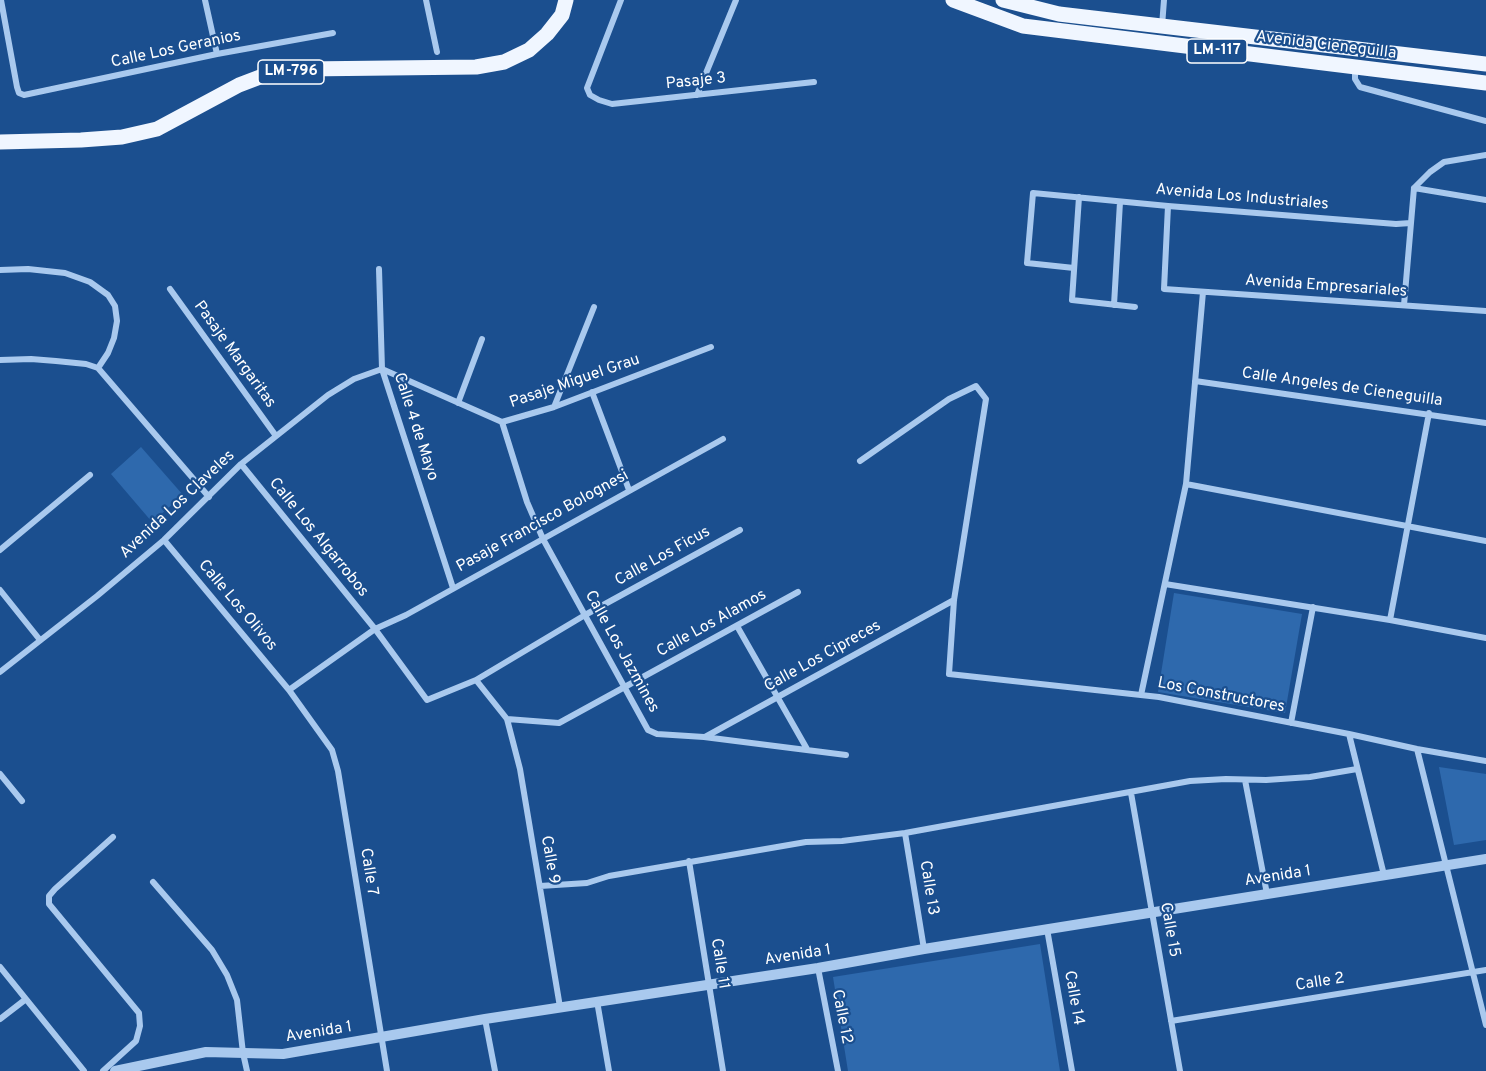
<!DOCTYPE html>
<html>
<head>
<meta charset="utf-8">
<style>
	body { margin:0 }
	canvas { display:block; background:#1b4f8f }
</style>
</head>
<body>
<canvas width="1486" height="1071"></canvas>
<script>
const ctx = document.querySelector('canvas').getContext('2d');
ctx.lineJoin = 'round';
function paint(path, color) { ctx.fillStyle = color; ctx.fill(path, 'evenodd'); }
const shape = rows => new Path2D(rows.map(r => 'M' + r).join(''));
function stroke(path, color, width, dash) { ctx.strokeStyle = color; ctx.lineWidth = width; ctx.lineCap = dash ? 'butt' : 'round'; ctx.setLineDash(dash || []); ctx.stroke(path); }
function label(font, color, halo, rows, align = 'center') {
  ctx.font = font + ' Overpass,sans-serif'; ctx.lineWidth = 4.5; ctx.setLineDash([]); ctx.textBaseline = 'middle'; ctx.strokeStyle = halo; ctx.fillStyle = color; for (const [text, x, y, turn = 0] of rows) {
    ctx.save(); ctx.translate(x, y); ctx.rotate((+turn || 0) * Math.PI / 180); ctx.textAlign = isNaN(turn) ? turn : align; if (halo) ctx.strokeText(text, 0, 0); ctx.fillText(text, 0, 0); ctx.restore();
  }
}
const green = shape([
	[141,447,183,495,152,522,111,474],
	[1174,593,1302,614,1285,713,1158,692],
	[1439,767,1486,774,1486,840,1454,845],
	[1040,944,1060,1071,848,1071,833,977]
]);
const minor = shape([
	[1,0,17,87,19,93,24,95,217,54,333,33],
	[205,0,217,54],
	[426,0,437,52],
	[621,0,587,88,590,95,599,100,612,104,814,82],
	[1162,26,1164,0],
	[1355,68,1355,79,1360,87,1486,121],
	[697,95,736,0],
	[1414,188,1430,172,1444,162,1486,155],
	[1079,197,1072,300,1135,307],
	[1168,206,1164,289,1486,311],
	[1074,268,1027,263,1033,193,1168,206,1396,224,1411,223,1414,188,1486,200],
	[379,269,382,369,453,588],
	[0,270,28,269,65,273,90,282,108,295,115,306,117,321,114,338,108,353,98,368],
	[170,289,276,436],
	[1114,305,1120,202],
	[1404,305,1411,223],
	[0,360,31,359,56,361,86,364,98,368],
	[98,368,209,497],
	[1195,381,1486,423],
	[592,392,629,490],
	[458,403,482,339],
	[554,407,594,307],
	[502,422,527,502,543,539,648,730,657,734,704,737,846,755],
	[860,461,949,399,976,386,986,399,954,600,949,674,1159,697,1349,734,1417,749,1486,761],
	[241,464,375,629,427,700,476,680,507,719,520,769,560,1007],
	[1186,484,1486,541],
	[164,540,289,690,332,750,338,771,387,1071],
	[0,550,90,475],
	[1165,584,1390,620,1486,638],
	[0,590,40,640],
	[1390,620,1429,413],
	[737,626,807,749],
	[0,672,97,596,164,540,241,464,328,395,354,379,382,369,502,422,554,407,711,347],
	[476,680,585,615,740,530],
	[289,690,375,629,406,615,723,439],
	[1141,695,1186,484,1203,292],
	[507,719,559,723,798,592],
	[1291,723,1313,607],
	[1349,734,1384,875],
	[705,737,954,600],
	[1417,749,1486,1025],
	[0,774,22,801],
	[1245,780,1267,894],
	[1131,793,1180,1071],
	[905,833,924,949],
	[689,861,723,1071],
	[153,882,212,950,227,975,237,1000,243,1053,247,1071],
	[540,886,587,883,609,876,806,842,842,841,905,833,1190,781,1226,779,1266,780,1310,777,1357,769],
	[1047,929,1072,1071],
	[0,967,84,1071],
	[818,968,838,1071],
	[597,1001,609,1071],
	[0,1019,26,999],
	[485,1019,495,1071],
	[1171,1021,1486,970],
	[103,1071,136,1041,140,1026,139,1013,49,904,49,896,55,889,113,837]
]);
const tertiary = shape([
	[115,1071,206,1052,283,1054,485,1019,818,968,924,949,1486,859]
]);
const primary = shape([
	[953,0,1023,26,1486,83],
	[1003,0,1059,14,1486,64],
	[0,142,81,140,122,137,157,129,239,85,260,77,304,69,476,67,504,62,529,50,547,34,562,15,566,0]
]);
const shields = [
	[1217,51,60],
	[291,72,66]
];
const shieldNames = [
	["LM-117",1217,51],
	["LM-796",291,72]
];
const streetNames = [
	["Avenida Cieneguilla",1326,46,7],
	["Calle Los Geranios",176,50,-12],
	["Pasaje 3",696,82,-6],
	["Avenida Los Industriales",1242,198,5],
	["Avenida Empresariales",1326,287,4],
	["Pasaje Margaritas",234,355,54],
	["Pasaje Miguel Grau",575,382,-19],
	["Calle Angeles de Cieneguilla",1342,388,8],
	["Calle 4 de Mayo",415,427,72],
	["Avenida Los Claveles",178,505,-43],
	["Pasaje Francisco Bolognesi",543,522,-29],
	["Calle Los Algarrobos",318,538,51],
	["Calle Los Ficus",663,557,-29],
	["Calle Los Olivos",237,606,50],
	["Calle Los Alamos",712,624,-29],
	["Calle Los Jazmines",621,652,61],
	["Calle Los Cipreces",823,657,-29],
	["Los Constructores",1221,696,11],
	["Calle 9",549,860,80],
	["Calle 7",368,872,81],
	["Avenida 1",1278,877,-9],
	["Calle 13",928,888,81],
	["Calle 15",1169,930,80],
	["Avenida 1",798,956,-9],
	["Calle 11",719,964,81],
	["Calle 2",1320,983,-9],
	["Calle 14",1073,998,80],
	["Calle 12",841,1017,79],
	["Avenida 1",319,1033,-9]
];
paint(green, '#2e69ad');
stroke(minor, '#a9c9ee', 6);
stroke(tertiary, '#a9c9ee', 10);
stroke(primary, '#f0f6ff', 15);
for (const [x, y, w] of shields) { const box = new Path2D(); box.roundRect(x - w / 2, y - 12, w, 24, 4.5); ctx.fillStyle = '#1b4f8f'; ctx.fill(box); stroke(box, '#fff', 1.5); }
label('bold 15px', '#fff', null, shieldNames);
label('16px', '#fff', '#1b4f8f', streetNames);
</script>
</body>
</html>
